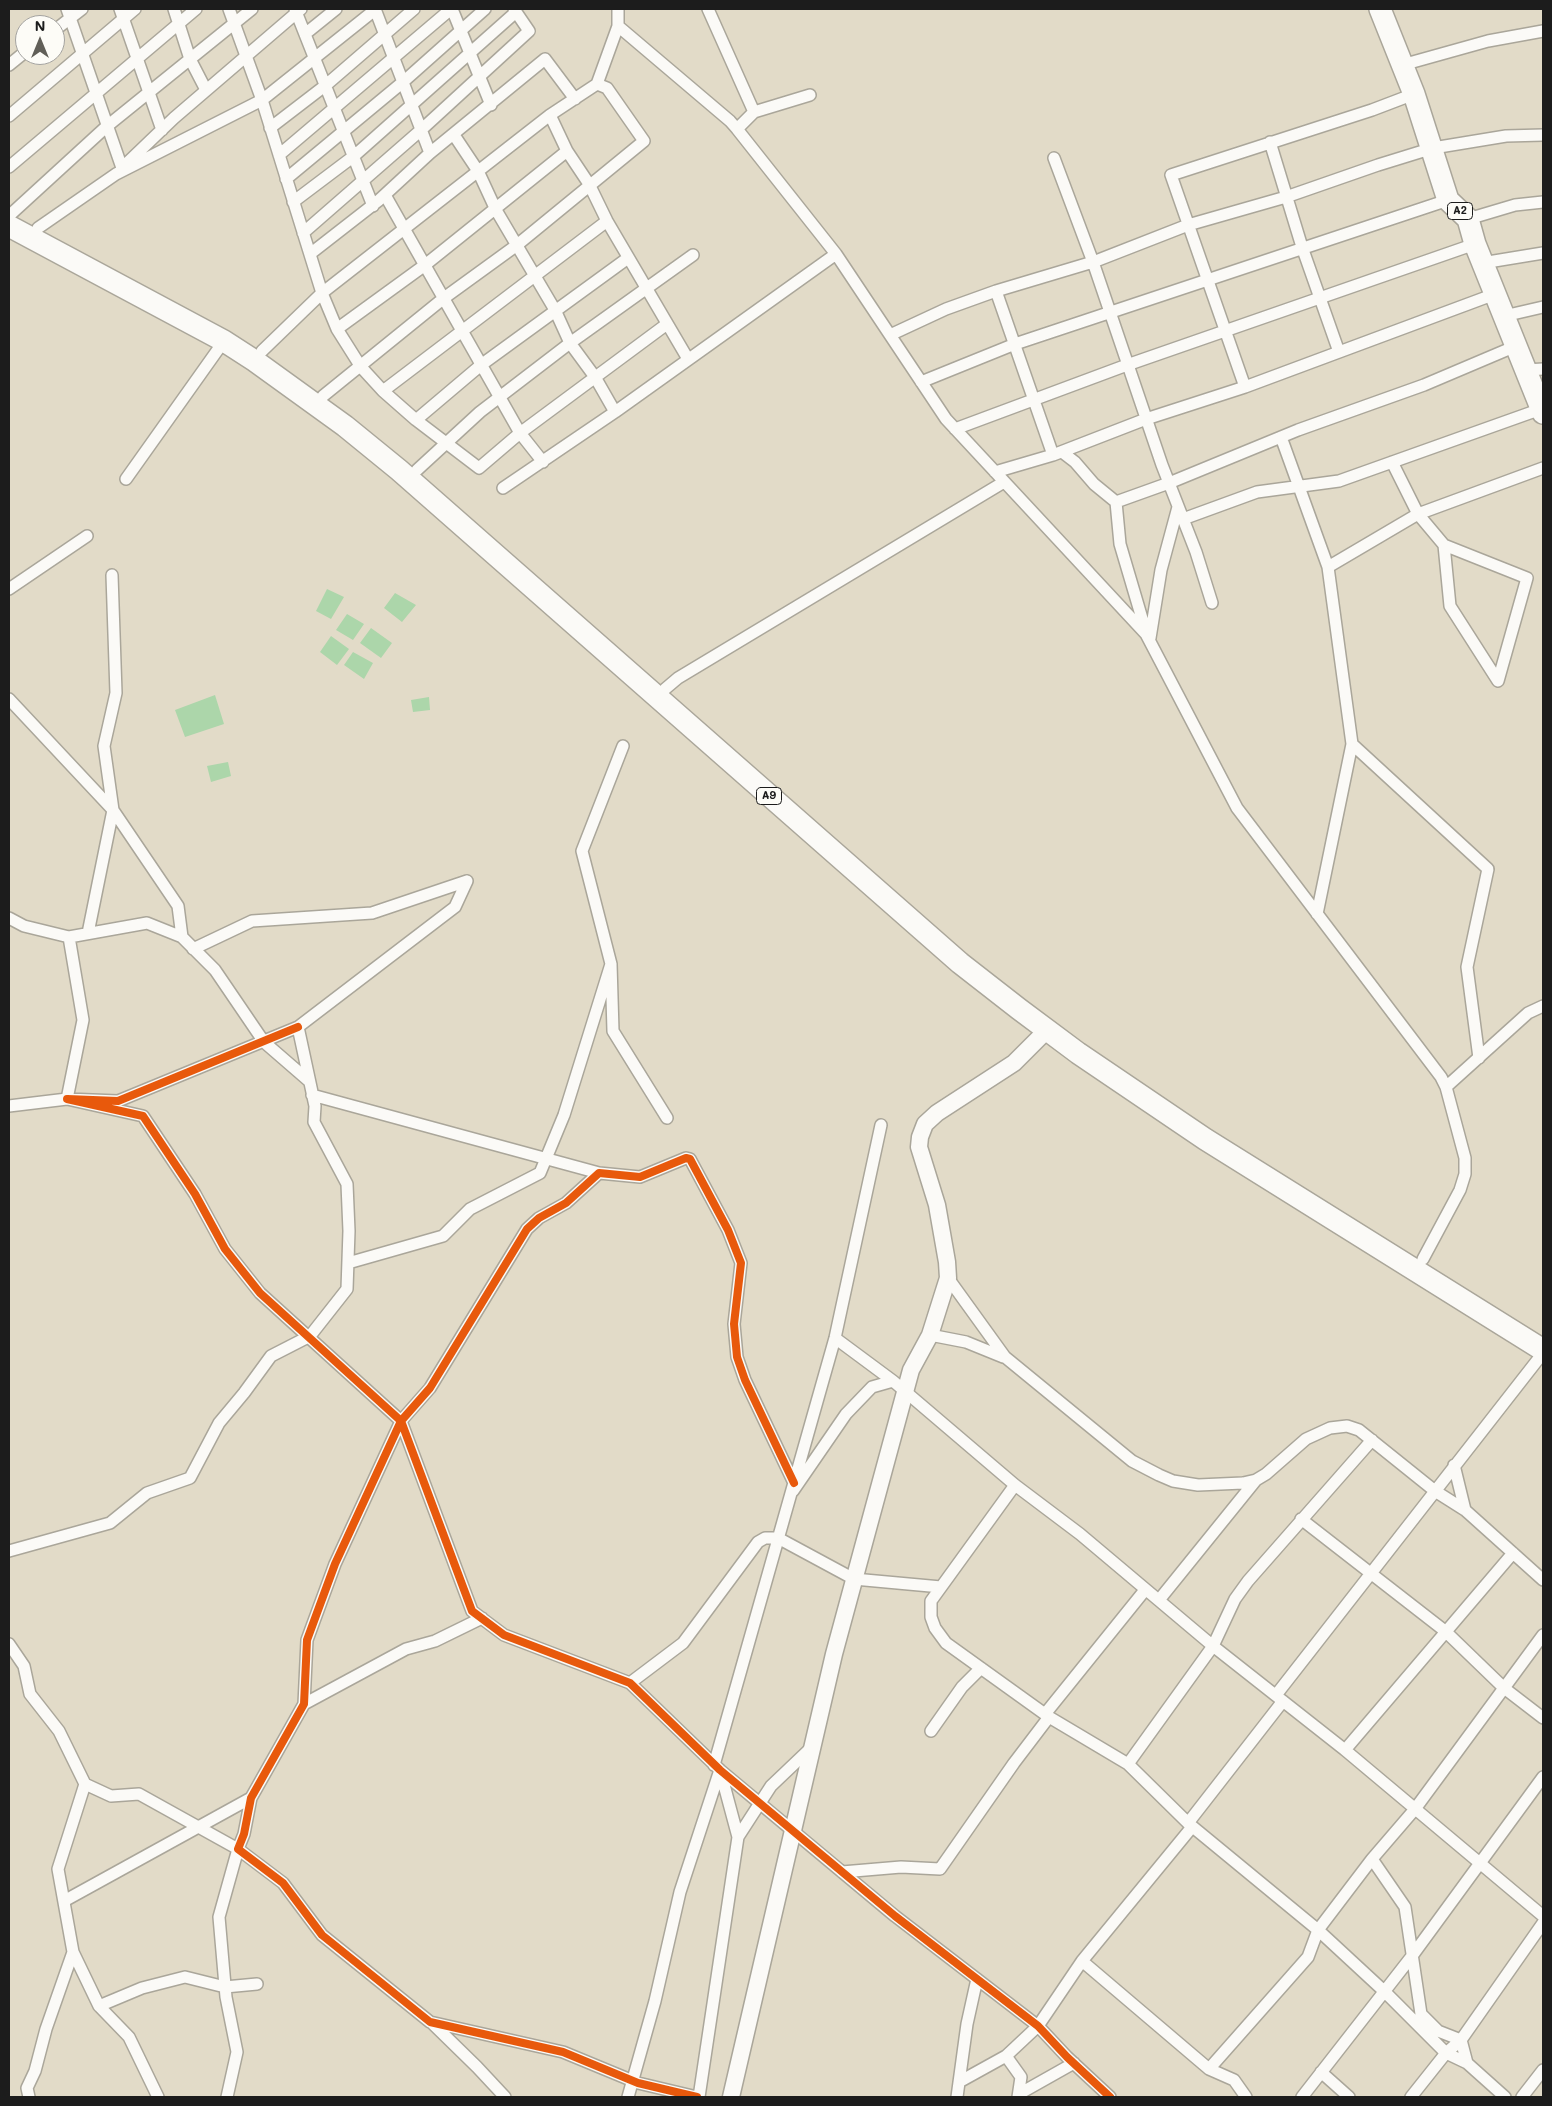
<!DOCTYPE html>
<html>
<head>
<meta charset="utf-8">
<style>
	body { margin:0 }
	#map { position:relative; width:1552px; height:2106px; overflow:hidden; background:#e2dbc8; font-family:Mali,sans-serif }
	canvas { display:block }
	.frame { position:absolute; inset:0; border:10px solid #1c1c1c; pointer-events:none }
	.north { position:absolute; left:15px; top:15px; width:50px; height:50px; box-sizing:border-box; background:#fdfcf7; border:1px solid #a3a29f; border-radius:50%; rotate:0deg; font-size:14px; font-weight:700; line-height:20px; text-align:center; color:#1c1c1c }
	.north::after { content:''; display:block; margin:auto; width:18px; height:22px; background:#615f58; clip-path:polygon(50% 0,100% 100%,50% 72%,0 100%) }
</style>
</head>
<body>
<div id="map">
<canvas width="1552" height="2106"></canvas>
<div class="frame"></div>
<div class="north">N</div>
</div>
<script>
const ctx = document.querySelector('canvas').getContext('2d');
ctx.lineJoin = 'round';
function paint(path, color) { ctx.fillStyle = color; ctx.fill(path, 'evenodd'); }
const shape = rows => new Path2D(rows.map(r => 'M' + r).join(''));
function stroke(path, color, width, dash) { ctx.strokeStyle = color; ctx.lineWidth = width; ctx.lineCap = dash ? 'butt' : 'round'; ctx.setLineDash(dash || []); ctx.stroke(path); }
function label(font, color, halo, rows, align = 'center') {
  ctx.font = font + ' Mali,sans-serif'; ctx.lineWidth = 4.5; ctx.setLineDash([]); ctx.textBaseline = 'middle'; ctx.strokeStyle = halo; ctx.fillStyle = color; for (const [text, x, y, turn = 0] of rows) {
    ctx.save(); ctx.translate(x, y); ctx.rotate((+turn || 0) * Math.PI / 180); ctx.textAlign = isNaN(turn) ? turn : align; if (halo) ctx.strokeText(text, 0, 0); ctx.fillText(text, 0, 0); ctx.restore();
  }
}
const green = shape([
	[327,589,344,597,331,619,316,611],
	[395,593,416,605,402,622,384,608],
	[347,614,364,624,353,640,336,630],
	[371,628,392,643,381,658,360,643],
	[331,636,349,649,337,665,320,652],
	[353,652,373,663,364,679,344,665],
	[215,695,224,724,185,737,175,710],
	[429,697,430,710,413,712,411,700],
	[228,762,231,776,211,782,207,766]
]);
const street = shape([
	[67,9,122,168],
	[120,9,162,130],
	[174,9,190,59,206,90],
	[229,9,262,100,322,293,337,329,361,367,383,391,416,420,479,468,520,433,667,324],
	[295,9,373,206],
	[375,9,430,153],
	[452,9,491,105],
	[618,9,618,26,730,121,737,129,836,254,946,419,1146,634,1237,808,1441,1077,1446,1087,1465,1158,1465,1174,1460,1190,1423,1259],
	[708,9,754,112],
	[55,30,82,9],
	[305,34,336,9],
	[9,65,25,52],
	[1402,65,1488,41,1543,31],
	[550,115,567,151,589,184,607,221,688,359],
	[9,116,135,9],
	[270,128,326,85,414,9],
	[737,129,754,112,810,95],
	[454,135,478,171,496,210,555,310,570,343,595,377,615,412],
	[1270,142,1302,247,1339,352],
	[279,155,451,9],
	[1054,158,1093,262,1162,465,1196,552,1212,603],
	[125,165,174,118,301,9],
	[9,167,196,9],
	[286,179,403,82,485,9],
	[385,195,520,433,543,462],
	[293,202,354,156,516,12],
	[11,214,106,127,252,9],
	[1468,219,1515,205,1543,202],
	[38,228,116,174,262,100,376,9],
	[303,233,421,130,529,31,514,9],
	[310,254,378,201,430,153,545,59,575,99],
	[1482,263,1543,253],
	[996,291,1053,455],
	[1504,316,1543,307],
	[337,329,425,265,567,151],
	[890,335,946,309,996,291,1093,262,1188,225,1286,197,1378,165,1433,148,1506,136,1543,135],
	[262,351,322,293,550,115,597,84,618,26],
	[1526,370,1543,369],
	[921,382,1015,344,1448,200],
	[1245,387,1171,175,1372,110,1414,94],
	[383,391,607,221],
	[323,396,444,298,517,245,644,141,607,88,597,84],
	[416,420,481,365,628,258],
	[955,429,1127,365,1475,244],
	[1281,437,1328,567,1352,744],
	[1062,452,1075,462,1094,484,1116,502,1120,544,1146,632],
	[1392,462,1418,514,1444,545,1527,578,1498,681,1450,606,1444,545],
	[417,470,480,412,570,343,693,255],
	[995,472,1053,455,1146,419,1245,387,1495,294],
	[126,479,224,341],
	[503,488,615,412,836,254],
	[1116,502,1169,483,1298,430,1424,385,1516,346],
	[1183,519,1257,492,1339,481,1541,409],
	[1328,567,1418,514,1543,468],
	[9,589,87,536],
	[1150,638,1161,570,1178,507],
	[665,689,678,678,1004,482],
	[9,699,113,810,178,906,182,937],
	[623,746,582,851,611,964,613,1031,667,1118],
	[1317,914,1352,744,1488,869,1467,967,1479,1058],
	[9,918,24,926,69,937,147,923,182,937,215,970,264,1042,309,1081],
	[88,933,113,810,104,746,116,693,112,575],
	[193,949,252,921,372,913,467,881],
	[298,1027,118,1101,67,1099,143,1116,195,1194,225,1249,260,1293,401,1421,472,1611,504,1635,630,1683,720,1770,895,1916,1038,2026,1067,2057,1110,2097],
	[1446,1087,1528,1013,1543,1006],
	[312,1095,599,1173],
	[9,1106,67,1099,83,1020,69,937],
	[348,1263,443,1236,470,1209,540,1173,564,1115,611,964],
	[948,1278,1005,1357,1132,1461,1159,1475,1173,1481,1198,1485,1243,1483,1256,1480,1266,1474,1306,1439,1330,1428,1347,1426,1359,1430,1435,1491,1465,1510,1543,1580],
	[930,1335,966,1342,1003,1357],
	[835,1338,893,1381],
	[1454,1465,1465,1510],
	[1015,1485,931,1601,931,1617,935,1628,946,1643,1049,1717,1128,1764,1188,1823,1318,1930,1385,1992,1446,2053,1467,2063,1505,2097],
	[793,1491,846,1414,872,1387,893,1381,1015,1485,1080,1534,1213,1646,1345,1750,1543,1916],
	[1301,1519,1445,1631,1504,1688,1543,1718],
	[9,1551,110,1523,147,1493,190,1478,219,1423,244,1393,271,1356,310,1336,347,1289,349,1231,347,1184,314,1122,315,1106,298,1027,455,907,467,881],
	[1159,1600,1256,1480],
	[9,1644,24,1666,30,1694,59,1731,85,1784,111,1796,139,1794,238,1849,219,1917,226,1997,237,2052,227,2097],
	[630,1683,683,1643,758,1542,765,1538,778,1538,854,1579,941,1587],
	[1276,1695,1543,1353],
	[304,1704,406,1649,435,1641,482,1618],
	[1045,1714,1145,1590],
	[931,1731,962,1687,981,1668],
	[1345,1750,1513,1553],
	[1128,1764,1213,1646,1235,1599,1248,1581,1372,1440],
	[714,1765,835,1338,881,1125],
	[85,1784,58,1869,73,1952,99,2006,142,1988,185,1977,225,1987,257,1984],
	[1188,1823,1283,1701],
	[738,1837,771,1786,813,1746],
	[1372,1859,1405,1907,1421,2014,1438,2031,1461,2040,1467,2063],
	[842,1872,901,1867,940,1869,1014,1763,1049,1717],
	[64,1901,251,1798],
	[1082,1961,1209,2069,1234,2080,1246,2097],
	[99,2006,129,2037,158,2097],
	[432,2023,477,2067,505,2097],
	[1006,2056,1021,2077,1018,2097],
	[1209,2069,1308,1957,1318,1930,1372,1859,1415,1809,1543,1635],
	[1321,2072,1349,2097],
	[959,2082,1006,2056,1038,2026,1082,1961,1192,1827],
	[1019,2094,1074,2063],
	[29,2097,27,2088,35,2071,46,2029,73,1952],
	[628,2097,655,2001,680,1892,720,1770],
	[697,2097,638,2083,563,2052,430,2022,322,1935,283,1883,238,1849,244,1834,251,1798,304,1704,307,1640,335,1564,401,1421,430,1388,527,1229,539,1218,566,1203,599,1173,640,1177,686,1158,690,1159,728,1230,741,1263,734,1324,737,1357,745,1380,794,1483],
	[699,2097,738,1837,720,1770],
	[957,2097,967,2024,977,1979],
	[1302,2097,1412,1956,1543,1777],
	[1411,2097,1446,2053,1461,2040,1543,1923],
	[1522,2097,1543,2070]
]);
const secondary = shape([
	[731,2097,834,1654,911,1370,930,1335,948,1278,947,1262,937,1205,919,1147,920,1137,925,1124,937,1113,1014,1063,1047,1030]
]);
const highway = shape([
	[1380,9,1414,94,1448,200,1468,219,1475,244,1543,413],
	[9,226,224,341,255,361,345,426,399,470,960,963,1019,1009,1078,1053,1205,1139,1543,1350]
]);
const cycleway = shape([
	[298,1027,118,1101,67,1099,143,1116,195,1194,225,1249,260,1293,401,1421,472,1611,504,1635,630,1683,720,1770,895,1916,1038,2026,1067,2057,1110,2097],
	[697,2097,638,2083,563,2052,430,2022,322,1935,283,1883,238,1849,244,1834,251,1798,304,1704,307,1640,335,1564,401,1421,430,1388,527,1229,539,1218,566,1203,599,1173,640,1177,686,1158,690,1159,728,1230,741,1263,734,1324,737,1357,745,1380,794,1483]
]);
const shields = [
	[1460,211,25],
	[769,796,25]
];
const shieldNames = [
	["A2",1460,211],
	["A9",769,796]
];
paint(green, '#acd6aa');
stroke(street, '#aaa69a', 14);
stroke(secondary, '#aaa69a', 19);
stroke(highway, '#aaa69a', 24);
stroke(street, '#fbfaf7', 11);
stroke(secondary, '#fbfaf7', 16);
stroke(highway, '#fbfaf7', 21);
stroke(cycleway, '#e8590c', 8);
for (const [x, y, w] of shields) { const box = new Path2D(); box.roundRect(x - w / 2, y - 8.5, w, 17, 4); ctx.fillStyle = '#fdfcf7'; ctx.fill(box); stroke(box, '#1c1c1c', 1); }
label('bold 11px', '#1c1c1c', null, shieldNames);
</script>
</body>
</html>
